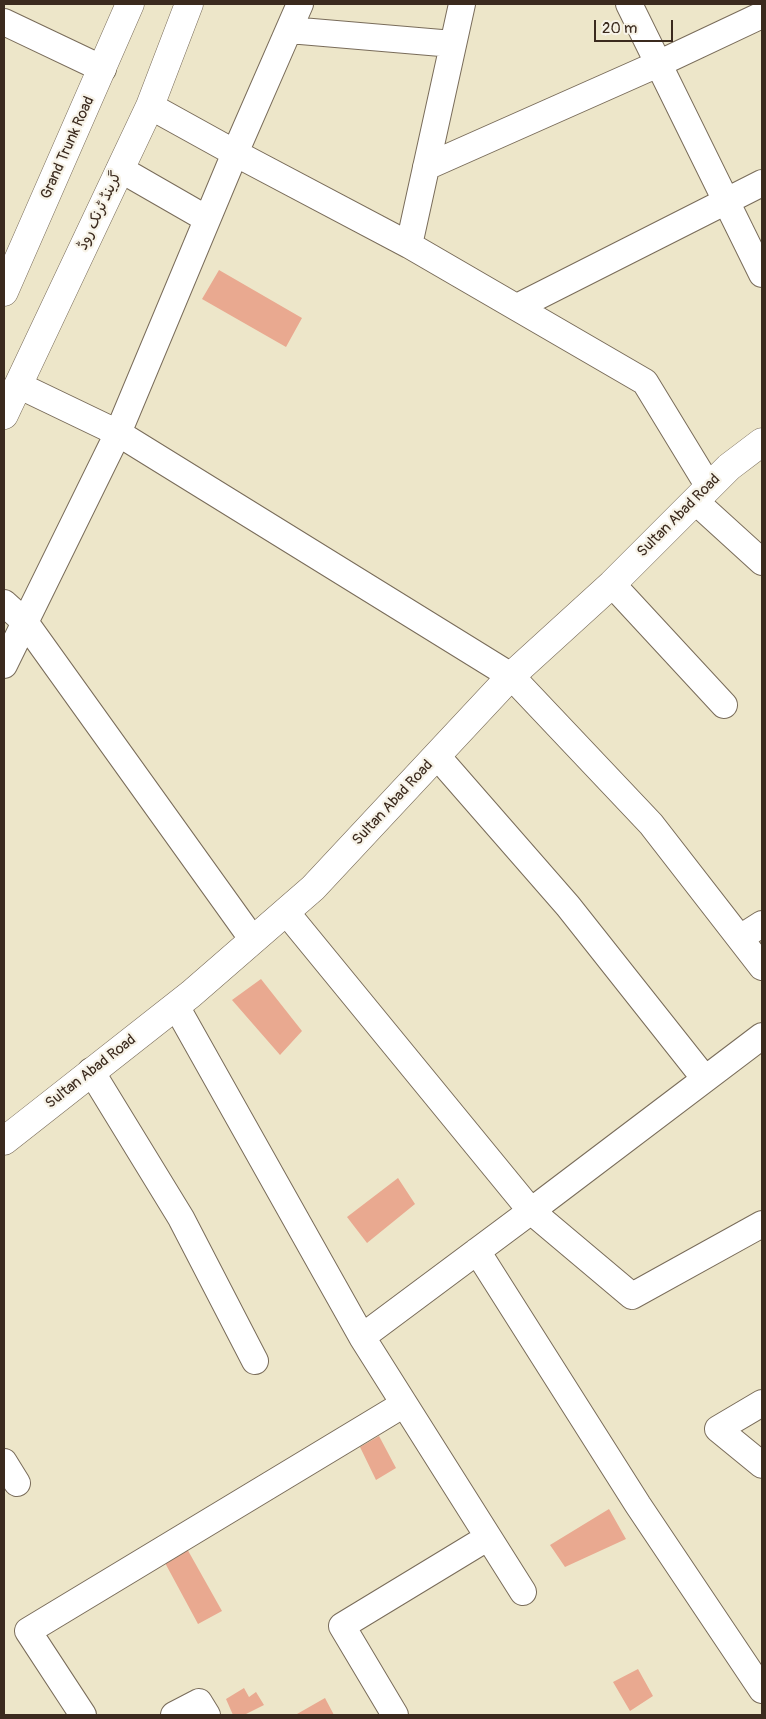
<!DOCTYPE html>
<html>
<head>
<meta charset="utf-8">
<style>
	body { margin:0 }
	#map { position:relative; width:766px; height:1719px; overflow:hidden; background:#ede6c9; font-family:Pangolin,sans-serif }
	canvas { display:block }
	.frame { position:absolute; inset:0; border:5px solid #3b2a1e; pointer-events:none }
	.scale { position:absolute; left:594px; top:20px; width:79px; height:22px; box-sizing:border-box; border:2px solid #3b2a1e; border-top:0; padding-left:6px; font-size:15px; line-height:18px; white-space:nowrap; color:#3b2a1e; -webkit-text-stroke:4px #f7f3e8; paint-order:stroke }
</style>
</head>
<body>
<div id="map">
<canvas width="766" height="1719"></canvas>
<div class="frame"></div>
<div class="scale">20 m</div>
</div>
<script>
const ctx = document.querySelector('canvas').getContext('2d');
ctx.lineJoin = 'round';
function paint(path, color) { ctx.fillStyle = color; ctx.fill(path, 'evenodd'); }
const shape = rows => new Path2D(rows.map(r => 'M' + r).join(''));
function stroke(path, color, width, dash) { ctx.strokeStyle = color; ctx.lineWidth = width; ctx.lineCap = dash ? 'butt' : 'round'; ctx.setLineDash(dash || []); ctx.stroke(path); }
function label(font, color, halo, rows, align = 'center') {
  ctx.font = font + ' Pangolin,"Playpen Sans Arabic",sans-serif'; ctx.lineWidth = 4.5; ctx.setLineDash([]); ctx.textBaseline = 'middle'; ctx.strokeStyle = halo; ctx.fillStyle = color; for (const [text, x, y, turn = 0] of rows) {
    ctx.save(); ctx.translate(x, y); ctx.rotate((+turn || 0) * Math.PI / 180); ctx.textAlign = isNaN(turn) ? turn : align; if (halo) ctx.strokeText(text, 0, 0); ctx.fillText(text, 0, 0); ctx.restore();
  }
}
const building = shape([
	[219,270,302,318,286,347,202,299],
	[261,979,302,1031,280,1055,232,1000],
	[398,1178,415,1204,367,1243,347,1217],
	[379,1436,396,1468,376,1480,360,1447],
	[609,1509,626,1539,565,1567,550,1545],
	[186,1547,222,1611,198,1624,164,1561],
	[638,1669,653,1696,630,1711,613,1682],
	[244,1688,249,1697,256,1692,264,1705,244,1715,233,1715,226,1699],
	[325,1698,334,1715,298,1715,297,1714]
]);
const minor = shape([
	[629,4,762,274],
	[4,22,103,69],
	[289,30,453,44],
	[150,106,235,153,409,245,462,4],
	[426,167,658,64,762,15],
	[120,169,207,219],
	[409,245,645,382,709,487],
	[517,307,762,183],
	[18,385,118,433,511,676,651,824,762,967],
	[695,501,762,562],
	[612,584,724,705],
	[4,603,25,622,253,940],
	[4,665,118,433,235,153,300,4],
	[437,756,568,906,705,1079],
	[286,912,531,1211,362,1337],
	[740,938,762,924],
	[176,1006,362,1337,523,1592],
	[762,1036,531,1211,632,1296,762,1224],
	[91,1071,181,1218,255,1361],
	[477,1251,638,1505,762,1690],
	[762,1403,718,1429,762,1465],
	[4,1462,17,1483],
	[83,1715,28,1631,404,1404],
	[174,1715,199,1702,207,1715],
	[395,1715,342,1626,487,1538]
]);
const tertiary = shape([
	[4,1141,191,994,313,888,511,676,612,584,729,467,762,442]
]);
const primary = shape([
	[4,292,130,4],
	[4,415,150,106,189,4]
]);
const streetNames = [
	["Grand Trunk Road",68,148,-66],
	["گرینڈ ٹرنک روڈ",100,211,-65],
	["Sultan Abad Road",679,516,-45],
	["Sultan Abad Road",393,803,-47],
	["Sultan Abad Road",91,1072,-38]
];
paint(building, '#e9a990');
stroke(minor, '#796c5a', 28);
stroke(tertiary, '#796c5a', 29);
stroke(primary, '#796c5a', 29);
stroke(minor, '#fff', 26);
stroke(tertiary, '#fff', 28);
stroke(primary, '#fff', 28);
label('15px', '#3b2a1e', '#f7f3e8', streetNames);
</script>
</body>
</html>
